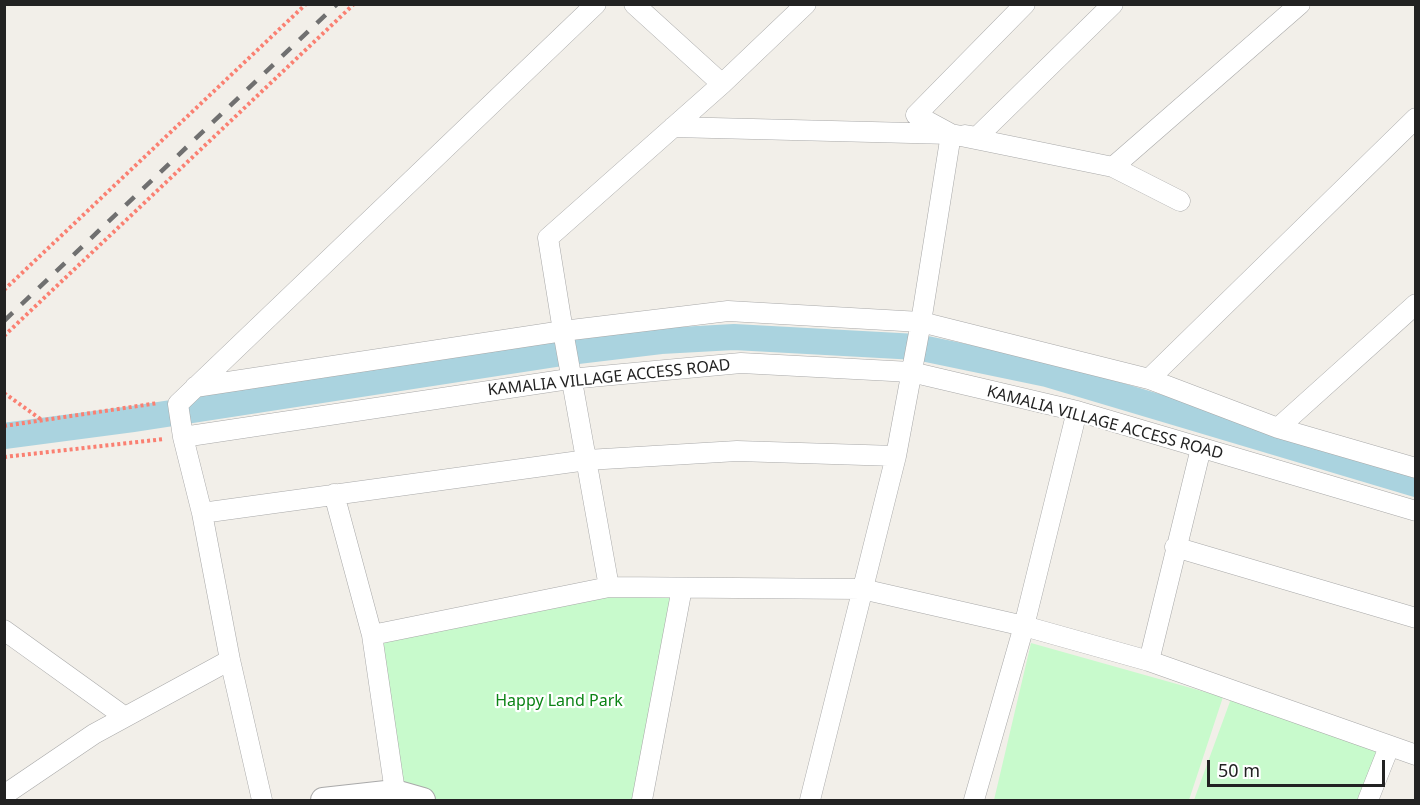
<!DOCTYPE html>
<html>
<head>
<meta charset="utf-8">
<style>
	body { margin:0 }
	#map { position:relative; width:1420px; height:805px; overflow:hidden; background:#f2efe9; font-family:"Noto Sans",sans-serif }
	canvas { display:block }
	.frame { position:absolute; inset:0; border:6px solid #222; pointer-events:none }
	.scale { position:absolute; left:1207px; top:760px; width:178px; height:27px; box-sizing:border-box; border:3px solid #222; border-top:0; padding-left:8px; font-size:18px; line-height:21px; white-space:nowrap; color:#222; -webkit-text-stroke:4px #fff; paint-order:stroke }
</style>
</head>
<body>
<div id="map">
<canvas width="1420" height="805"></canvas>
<div class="frame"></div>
<div class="scale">50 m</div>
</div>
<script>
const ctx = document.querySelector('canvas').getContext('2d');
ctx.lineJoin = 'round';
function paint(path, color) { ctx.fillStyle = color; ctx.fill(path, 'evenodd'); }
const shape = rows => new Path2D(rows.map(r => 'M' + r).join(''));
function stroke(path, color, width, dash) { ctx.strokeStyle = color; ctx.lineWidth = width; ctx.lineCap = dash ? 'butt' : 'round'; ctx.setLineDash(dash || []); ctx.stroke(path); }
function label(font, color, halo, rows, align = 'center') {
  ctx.font = font + ' "Noto Sans",sans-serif'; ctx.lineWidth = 4.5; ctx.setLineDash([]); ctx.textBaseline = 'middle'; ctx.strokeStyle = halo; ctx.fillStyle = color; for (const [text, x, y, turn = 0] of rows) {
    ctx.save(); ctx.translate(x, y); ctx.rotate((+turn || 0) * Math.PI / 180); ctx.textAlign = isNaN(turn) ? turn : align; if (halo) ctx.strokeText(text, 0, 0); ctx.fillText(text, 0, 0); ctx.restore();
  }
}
const park = shape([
	[609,587,682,588,641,800,423,800,395,792,373,641],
	[1031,643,1223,697,1189,800,994,800],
	[1232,696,1387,747,1366,800,1194,800]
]);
const canal = shape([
	[4,436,133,419,569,352,661,341,734,337,917,347,1047,374,1416,484]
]);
const path = shape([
	[4,290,306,4],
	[4,336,354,4],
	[4,393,43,421],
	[4,426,158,403],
	[4,457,164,439]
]);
const minor = shape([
	[634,4,722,84],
	[806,4,722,84,548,238,563,331,728,311,921,322,1149,379,1278,428,1416,468],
	[673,127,951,134,1113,167,1180,201],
	[965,135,977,137,1113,4],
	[1113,167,1300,4],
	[1149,379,1416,118],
	[195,387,563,331,609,587],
	[1278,428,1416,304],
	[183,437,569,379,741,363,911,372,1077,411,1416,511],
	[334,494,372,635],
	[202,513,183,437,178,404,596,4],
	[1175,547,1416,618],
	[4,630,125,717],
	[1149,661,1201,448],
	[395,792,372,635,609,587,862,589,1024,626,1149,661,1416,755],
	[4,795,94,734,230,660],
	[262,800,230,660,202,513,587,460,737,451,896,456],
	[642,800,682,588],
	[810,800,896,456,921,322,951,134,916,115,1025,4],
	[974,800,1024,626,1077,411],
	[1368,800,1389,747]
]);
const tertiary = shape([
	[323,800,395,792,423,800]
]);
const rail = shape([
	[4,321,337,4]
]);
const streetNames = [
	["KAMALIA VILLAGE ACCESS ROAD",609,378,-6],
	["KAMALIA VILLAGE ACCESS ROAD",1105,423,15]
];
const parkNames = [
	["Happy Land Park",559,701]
];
paint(park, '#c8facc');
stroke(canal, '#aad3df', 26);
stroke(minor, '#a9a9a9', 21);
stroke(tertiary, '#a9a9a9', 26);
stroke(path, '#fa8072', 4, [3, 3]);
stroke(minor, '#fff', 20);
stroke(tertiary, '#fff', 24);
stroke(rail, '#707070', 4.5, [12, 12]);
label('16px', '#222', '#fff', streetNames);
label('16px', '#0c8416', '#fff', parkNames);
</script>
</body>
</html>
